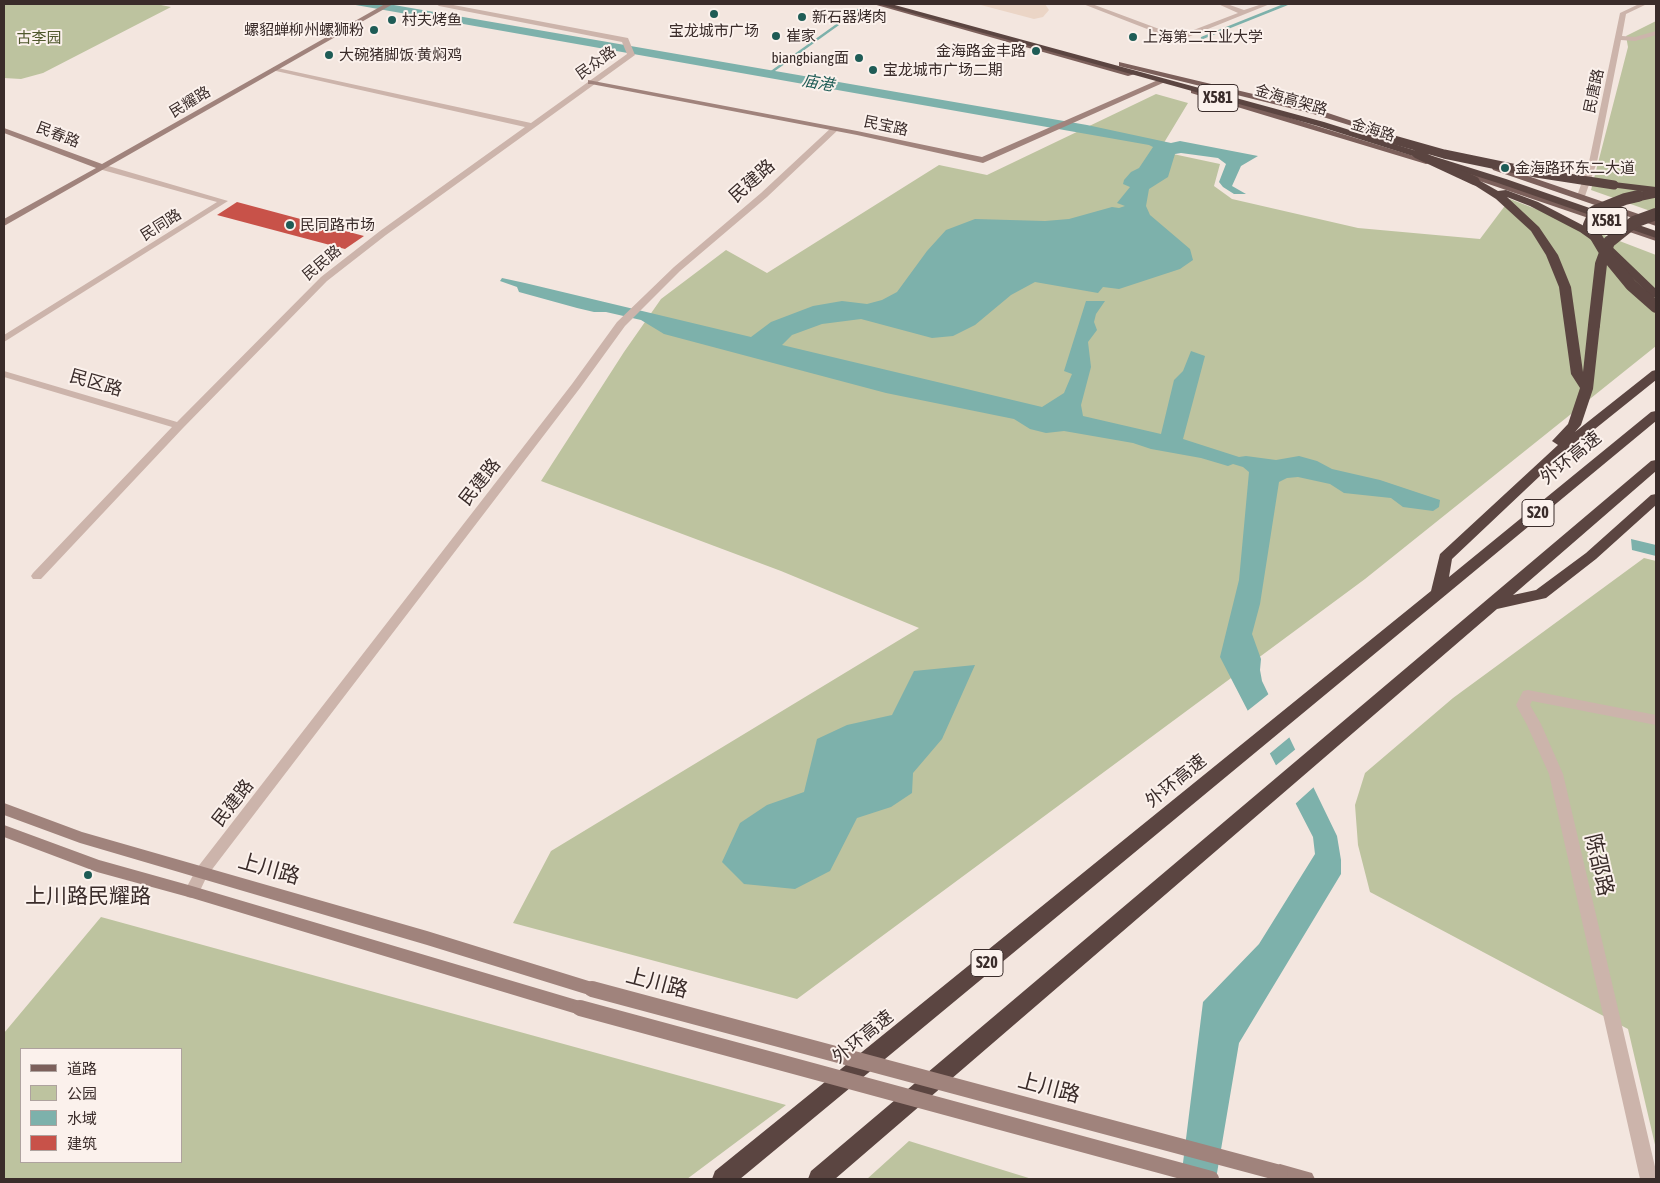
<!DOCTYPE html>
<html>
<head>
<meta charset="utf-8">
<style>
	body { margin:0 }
	#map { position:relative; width:1660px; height:1183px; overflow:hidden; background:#f3e6df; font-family:"Asap Condensed","Noto Sans SC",sans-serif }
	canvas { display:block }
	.frame { position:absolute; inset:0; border:5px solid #3a2c2a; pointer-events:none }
	.legend { position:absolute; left:20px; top:1048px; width:162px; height:115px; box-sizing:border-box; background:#fbf1ec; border:1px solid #aea29e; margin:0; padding:6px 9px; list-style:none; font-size:15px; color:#3a2c2a }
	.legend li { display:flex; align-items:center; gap:10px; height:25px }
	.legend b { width:25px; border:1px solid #aea29e }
</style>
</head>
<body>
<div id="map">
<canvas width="1660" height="1183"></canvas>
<div class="frame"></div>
<ul class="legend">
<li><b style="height:6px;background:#7c605b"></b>道路</li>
<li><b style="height:14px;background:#bdc39f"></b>公园</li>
<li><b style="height:14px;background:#7db1ab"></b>水域</li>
<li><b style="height:14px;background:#c85249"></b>建筑</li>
</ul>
</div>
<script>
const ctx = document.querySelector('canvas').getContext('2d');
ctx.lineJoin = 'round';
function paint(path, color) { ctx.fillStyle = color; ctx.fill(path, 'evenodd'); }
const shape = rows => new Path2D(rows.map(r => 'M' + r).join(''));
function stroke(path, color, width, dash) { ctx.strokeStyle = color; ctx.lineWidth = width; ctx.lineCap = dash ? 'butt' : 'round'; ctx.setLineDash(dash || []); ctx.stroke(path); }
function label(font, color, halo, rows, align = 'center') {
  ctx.font = font + ' "Asap Condensed","Noto Sans SC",sans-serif'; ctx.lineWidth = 4; ctx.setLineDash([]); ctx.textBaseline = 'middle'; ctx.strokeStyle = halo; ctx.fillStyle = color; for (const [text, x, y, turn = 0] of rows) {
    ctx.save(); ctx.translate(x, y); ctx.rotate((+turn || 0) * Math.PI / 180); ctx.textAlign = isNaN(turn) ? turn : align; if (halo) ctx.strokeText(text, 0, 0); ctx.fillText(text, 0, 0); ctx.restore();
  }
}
const green = shape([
	[4,4,156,4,171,7,43,73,21,79,4,78],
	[1656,21,1656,213,1591,190,1628,47,1626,36],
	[1156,94,1188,103,1159,151,1220,164,1214,186,1232,199,1358,228,1480,239,1510,199,1656,255,1656,346,1365,579,797,999,513,923,551,851,919,628,781,571,541,481,624,352,661,299,726,250,767,273,939,165,987,175],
	[1644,558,1656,561,1656,1149,1628,1029,1370,892,1358,845,1355,805,1365,773,1453,698],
	[101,917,786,1105,687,1179,4,1179,4,1033],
	[181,1049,181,1162,21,1162,21,1049],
	[909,1141,1032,1179,867,1179]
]);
const plaza = shape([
	[977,4,1045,4,1049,10,1043,17,1034,19]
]);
const water = shape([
	[350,4,388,4,1087,125,1171,143,1180,141,1258,156,1241,166,1232,186,1246,194,1234,194,1223,187,1219,182,1226,164,1218,158,1181,153,1175,154,1168,177,1149,189,1146,206,1150,215,1190,249,1193,260,1180,269,1119,289,1103,287,1098,293,1035,282,1011,295,975,325,953,336,932,338,861,319,822,324,792,335,782,345,1042,407,1064,393,1072,374,1064,371,1086,301,1105,301,1096,314,1094,322,1097,330,1088,342,1091,367,1081,405,1083,416,1161,434,1174,380,1183,371,1191,351,1205,356,1183,439,1239,457,1246,456,1276,460,1299,456,1317,461,1332,469,1380,480,1440,500,1439,507,1433,511,1403,507,1391,498,1344,493,1330,484,1298,477,1287,478,1279,482,1260,604,1252,634,1261,659,1260,670,1262,681,1337,836,1341,860,1341,874,1239,1043,1216,1179,1181,1179,1203,1002,1259,944,1315,854,1313,837,1220,657,1239,580,1249,472,1243,467,1233,464,1228,466,1201,458,1151,449,1133,443,1064,431,1046,433,1030,429,1014,419,886,393,664,334,641,320,606,312,594,312,577,308,519,292,517,287,500,281,502,278,525,283,751,337,771,322,813,306,842,301,867,304,882,300,897,292,927,251,946,230,975,219,1045,221,1069,219,1112,207,1119,208,1125,206,1117,203,1130,187,1123,184,1124,180,1131,172,1139,168,1153,147,1149,145],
	[1631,539,1656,545,1656,556,1632,550],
	[975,665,942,739,913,773,912,793,891,807,857,818,830,871,795,889,744,884,722,862,740,823,767,805,804,792,817,739,847,725,892,715,914,671]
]);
const pier = shape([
	[1270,693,1291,736,1268,755,1246,712],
	[1297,748,1315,786,1294,805,1274,767]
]);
const stream = shape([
	[1202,38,1287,4],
	[770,73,858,10]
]);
const building = shape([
	[237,202,364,236,345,249,217,215]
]);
const street = shape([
	[436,4,448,4,628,38,635,55,386,235,327,281,183,428,41,579,33,579,31,576,33,573,172,427,4,377,4,371,177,422,321,277,380,231,525,127,276,71,273,71,273,67,531,123,627,54,622,42,439,6,436,4],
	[1083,4,1092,4,1178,36,1238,13,1218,4,1227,4,1244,10,1262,4,1270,4,1178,41,1083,4],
	[1639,4,1647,4,1626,14,1622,36,1635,37,1656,31,1656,35,1635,41,1621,40,1597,162,1585,196,1578,198,1577,196,1589,162,1620,13,1639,4],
	[832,127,839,129,767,197,680,271,625,326,580,388,207,876,197,897,192,898,187,897,184,892,197,868,572,384,617,322,674,267,761,193,832,127],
	[99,165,105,165,228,201,4,342,4,335,217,202,99,169,99,165],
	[1528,690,1656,715,1656,725,1532,701,1530,705,1541,724,1563,774,1656,1171,1656,1179,1640,1179,1549,774,1527,725,1516,705,1523,691,1528,690]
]);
const secondary = shape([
	[385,4,393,4,4,226,4,219,96,168,4,133,4,128,102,164,385,4],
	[588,80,857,131,982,157,1158,80,1165,82,983,163,857,135,591,84,588,84,588,80],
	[4,803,82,832,427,931,592,982,598,984,600,989,598,994,592,996,427,945,80,843,4,815,4,803],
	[4,825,99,860,192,886,580,1001,586,1003,588,1008,586,1013,580,1015,192,898,97,872,4,837,4,825],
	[1280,1164,1312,1173,1315,1179,1274,1179,1271,1173,1274,1167,1280,1164]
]);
const primary = shape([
	[873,4,883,4,1135,74,1128,76,873,4],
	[1119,62,1316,109,1385,132,1378,134,1310,113,1119,66,1119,62],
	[1191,89,1197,89,1433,162,1426,164,1191,93,1191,89],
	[1496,165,1656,220,1656,226,1493,170,1492,168,1496,165],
	[1462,169,1656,235,1656,241,1459,174,1459,170,1462,169]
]);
const highway = shape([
	[879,4,891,4,1324,122,1506,179,1656,231,1656,238,1498,183,1318,126,879,4],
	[1475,178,1498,191,1506,190,1538,202,1588,228,1605,240,1656,289,1656,298,1652,297,1597,244,1580,232,1530,206,1507,197,1539,227,1558,255,1571,287,1583,372,1588,325,1594,321,1600,325,1593,389,1581,425,1575,432,1652,371,1656,370,1656,380,1560,457,1452,559,1449,577,1651,412,1656,411,1656,421,740,1179,712,1179,715,1171,1431,591,1440,554,1558,445,1552,441,1568,424,1580,388,1571,374,1559,287,1546,255,1531,231,1496,199,1471,183,1470,181,1471,179,1475,178],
	[1614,182,1656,187,1656,193,1610,187,1609,185,1614,182],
	[1656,460,1656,471,1513,595,1536,590,1586,553,1651,495,1656,494,1656,505,1596,559,1546,598,1497,609,835,1179,808,1179,811,1171,1651,461,1656,460]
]);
const secondaryBridge = shape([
	[592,989,1280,1173],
	[580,1008,1211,1179]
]);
const highwayBridgeFar1 = shape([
	[1366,132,1444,154,1536,173,1614,185],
	[1417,154,1475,181],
	[1632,198,1656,193]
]);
const highwayBridge = shape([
	[1638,196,1625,199,1595,211,1589,225,1608,257,1631,285,1656,307],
	[1594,325,1601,264,1609,242,1634,222,1656,214]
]);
const markers = [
	[714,14,5,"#1e5c56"],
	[802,17,5,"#1e5c56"],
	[392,20,5,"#1e5c56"],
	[374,30,5,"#1e5c56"],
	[776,36,5,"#1e5c56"],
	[1133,37,5,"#1e5c56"],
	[1036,51,5,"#1e5c56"],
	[329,55,5,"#1e5c56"],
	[859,58,5,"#1e5c56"],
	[873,70,5,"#1e5c56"],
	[1505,168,5,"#1e5c56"],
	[290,225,5,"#1e5c56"],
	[88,875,5,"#1e5c56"]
];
const farPoinames = [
	["新石器烤肉",812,17],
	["村夫烤鱼",402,20],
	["螺貂蝉柳州螺狮粉",364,30,"right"],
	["宝龙城市广场",714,31,"center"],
	["崔家",786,36],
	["上海第二工业大学",1143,37],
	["金海路金丰路",1026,51,"right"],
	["大碗猪脚饭·黄焖鸡",339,55],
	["biangbiang面",849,58,"right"],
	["宝龙城市广场二期",883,70],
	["金海路环东二大道",1515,168],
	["民同路市场",300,225]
];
const farParknames = [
	["古李园",39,38]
];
const farStreetnames = [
	["民众路",596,63,-35],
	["民唐路",1594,91,-78],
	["金海高架路",1291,100,16],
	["民耀路",190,102,-31],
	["民宝路",886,126,12],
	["金海路",1373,130,17],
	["民春路",58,135,21],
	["民同路",161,225,-32],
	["民民路",322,263,-40]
];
const farWaternames = [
	["庙港",818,83,10]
];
const shields = [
	[1218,98,40],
	[1607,221,40],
	[1538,513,32],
	[987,963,32]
];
const shieldNames = [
	["X581",1218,98],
	["X581",1607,221],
	["S20",1538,513],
	["S20",987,963]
];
const streetNames = [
	["民建路",752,181,-42],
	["民区路",96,383,16],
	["外环高速",1571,458,-39],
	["民建路",480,482,-52],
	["外环高速",1176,781,-39],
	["民建路",233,803,-52],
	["外环高速",863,1037,-39]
];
const nearStreetnames = [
	["陈邵路",1599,865,77],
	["上川路",269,869,16],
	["上川路",657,983,15],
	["上川路",1049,1088,15]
];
const nearPoinames = [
	["上川路民耀路",88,896]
];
paint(green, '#bdc39f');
paint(plaza, '#ebd5c6');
paint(water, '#7db1ab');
paint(pier, '#f3e6df');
stroke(stream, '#7db1ab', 2.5);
paint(building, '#c85249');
paint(street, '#ccb4ab');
paint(secondary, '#a0837c');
paint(primary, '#7c605b');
paint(highway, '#5b4541');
stroke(secondaryBridge, '#a0837c', 16);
stroke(highwayBridgeFar1, '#5b4541', 9);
stroke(highwayBridge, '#5b4541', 12);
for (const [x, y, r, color] of markers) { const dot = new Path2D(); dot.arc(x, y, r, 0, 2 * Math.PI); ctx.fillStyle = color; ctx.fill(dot); stroke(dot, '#fbf1ec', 2); }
label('15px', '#3a2c2a', '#fbf1ec', farPoinames, 'left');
label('15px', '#50582d', '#fbf1ec', farParknames);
label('15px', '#3a2c2a', '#fbf1ec', farStreetnames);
label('italic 16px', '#1e5c56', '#fbf1ec', farWaternames);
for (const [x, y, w] of shields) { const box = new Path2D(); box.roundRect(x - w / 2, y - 13.5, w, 27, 4); ctx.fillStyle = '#fbf1ec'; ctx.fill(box); stroke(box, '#3a2c2a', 1); }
label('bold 16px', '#3a2c2a', null, shieldNames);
label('18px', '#3a2c2a', '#fbf1ec', streetNames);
label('21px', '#3a2c2a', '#fbf1ec', nearStreetnames);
label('21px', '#3a2c2a', '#fbf1ec', nearPoinames);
</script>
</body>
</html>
